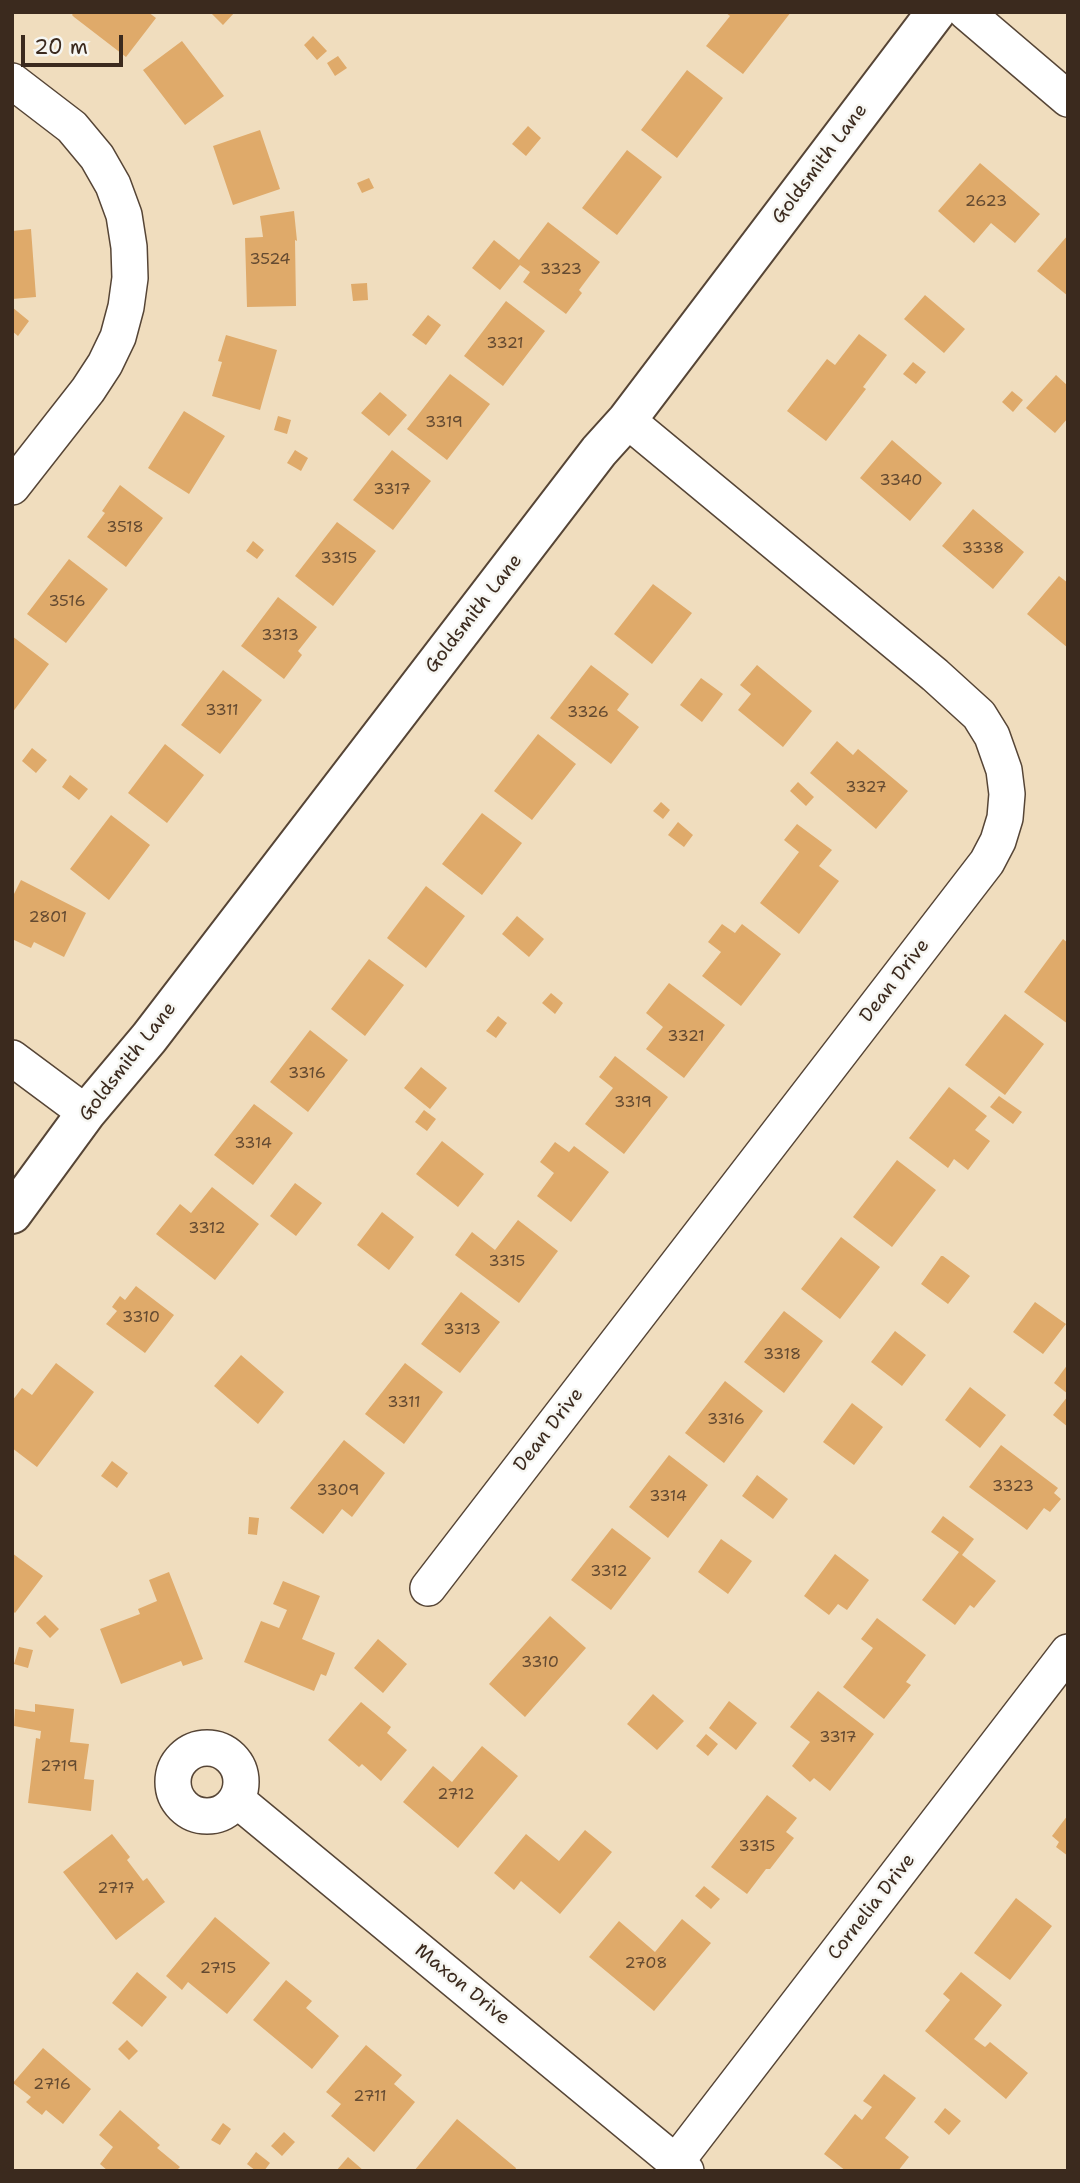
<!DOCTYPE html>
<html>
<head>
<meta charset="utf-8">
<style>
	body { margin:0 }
	#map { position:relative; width:1080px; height:2183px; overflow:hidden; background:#f0ddbe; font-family:"Shantell Sans",sans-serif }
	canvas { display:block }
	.frame { position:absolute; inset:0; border:14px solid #3b2a1e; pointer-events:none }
	.scale { position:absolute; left:21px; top:35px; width:102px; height:32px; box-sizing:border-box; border:4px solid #3b2a1e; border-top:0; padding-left:9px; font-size:21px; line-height:24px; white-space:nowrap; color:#3b2a1e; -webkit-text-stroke:5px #f6f6f2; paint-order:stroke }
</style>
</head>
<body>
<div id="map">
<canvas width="1080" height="2183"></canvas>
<div class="frame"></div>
<div class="scale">20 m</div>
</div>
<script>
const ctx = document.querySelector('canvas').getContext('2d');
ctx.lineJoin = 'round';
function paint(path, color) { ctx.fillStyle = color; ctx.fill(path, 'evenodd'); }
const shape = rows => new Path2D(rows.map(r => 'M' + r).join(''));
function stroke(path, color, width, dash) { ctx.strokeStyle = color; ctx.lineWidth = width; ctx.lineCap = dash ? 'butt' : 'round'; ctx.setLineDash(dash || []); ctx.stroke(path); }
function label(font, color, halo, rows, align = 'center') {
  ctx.font = font + ' "Shantell Sans",sans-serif'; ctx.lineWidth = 5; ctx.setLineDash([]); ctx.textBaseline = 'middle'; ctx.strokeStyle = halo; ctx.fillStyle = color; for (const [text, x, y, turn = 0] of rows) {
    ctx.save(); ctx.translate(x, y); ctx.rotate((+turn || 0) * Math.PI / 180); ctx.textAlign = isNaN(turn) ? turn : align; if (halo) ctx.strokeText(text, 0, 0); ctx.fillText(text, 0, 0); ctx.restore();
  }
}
const building = shape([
	[74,12,148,12,156,18,126,57,74,17,72,15],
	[210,12,235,12,223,25],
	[725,12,791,12,743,74,706,46,730,16],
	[313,36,327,51,317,60,304,45],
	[182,41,224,96,185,125,143,70],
	[338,56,347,68,335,76,327,63],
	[687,70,723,98,677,158,641,130],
	[528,126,541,138,526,156,512,144],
	[260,130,280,189,233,205,213,146],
	[627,150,662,177,617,235,582,208],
	[980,163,1040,214,1015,243,991,223,974,243,938,211],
	[369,178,374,188,362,193,357,183],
	[294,211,297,241,295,240,296,306,247,307,245,238,263,237,260,216],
	[548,222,600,262,579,290,582,293,566,314,523,282,530,272,520,265,500,290,472,268,494,240,519,260],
	[31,229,36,297,12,299,12,231],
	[1068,235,1068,296,1037,271],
	[367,283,368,300,353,301,351,284],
	[925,295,965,329,944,353,904,319],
	[506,301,545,331,503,386,464,356],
	[12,307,29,321,18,336,12,331],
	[428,315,441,325,426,345,412,335],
	[859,334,887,355,863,387,866,389,826,441,787,411,827,359,835,365],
	[226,335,277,350,260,410,212,396,222,362,218,361],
	[913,362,926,372,916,384,903,374],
	[450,374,490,404,447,460,407,429],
	[1056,375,1068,386,1068,418,1055,433,1026,408],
	[1012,391,1023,400,1013,412,1002,402],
	[380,392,407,415,389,436,361,413],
	[184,411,225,436,189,494,148,468],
	[278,416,291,420,287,434,274,430],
	[892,440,942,483,910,521,860,478],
	[295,450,308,458,301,471,287,463],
	[392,450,431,481,393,530,353,500],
	[120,485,163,518,126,567,87,537,105,513,102,511],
	[973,509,1024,552,993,589,942,546],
	[337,522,376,551,333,606,295,576],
	[253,541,264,550,257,559,246,551],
	[69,559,108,589,66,643,27,614],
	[1059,576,1068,583,1068,648,1027,614],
	[653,584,692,613,652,664,614,634],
	[278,597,317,627,298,651,302,655,284,679,241,646],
	[12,636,49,664,12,713],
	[591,665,629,694,617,710,639,727,611,764,550,718],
	[757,665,812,711,783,747,738,710,751,694,740,685],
	[223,670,262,700,220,754,181,725],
	[701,678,723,694,702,722,680,705],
	[538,734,576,764,532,820,494,791],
	[837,741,853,755,858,749,908,791,876,829,810,773],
	[165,744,204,775,167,823,128,793],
	[32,748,47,760,36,773,22,761],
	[70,775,88,789,79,800,62,787],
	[798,782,814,797,806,806,790,791],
	[661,802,670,810,663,819,653,811],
	[482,813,522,843,482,895,442,864],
	[111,815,150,845,109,900,70,869],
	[678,822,693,835,684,847,668,835],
	[797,824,832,850,819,866,839,881,799,934,760,903,799,852,784,840],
	[21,880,86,913,64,957,34,942,31,948,12,939,12,898],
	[426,886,465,916,426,968,387,938],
	[517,916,544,939,529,957,502,934],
	[722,924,735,933,742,924,781,954,741,1006,702,976,721,952,708,942],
	[1063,939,1068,943,1068,1024,1024,992],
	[369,959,404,985,365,1036,331,1009],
	[669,983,725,1025,684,1078,646,1049,663,1027,646,1013],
	[551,993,563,1003,555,1014,542,1003],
	[1005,1014,1044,1044,1005,1095,965,1065],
	[498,1016,507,1023,496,1038,486,1031],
	[310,1030,348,1060,308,1112,270,1082],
	[615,1056,668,1097,624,1154,585,1124,613,1088,599,1077],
	[421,1067,447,1088,430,1109,404,1088],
	[949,1087,987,1116,975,1130,990,1141,968,1170,954,1159,948,1168,909,1138],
	[999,1096,1022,1112,1013,1124,990,1107],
	[254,1104,293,1133,253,1185,214,1155],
	[424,1110,436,1119,427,1131,415,1122],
	[442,1141,484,1174,458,1207,416,1174],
	[555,1142,569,1152,574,1146,609,1172,571,1222,537,1196,554,1173,540,1162],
	[897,1160,936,1190,892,1247,853,1217],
	[295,1183,322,1203,296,1236,270,1216],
	[212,1187,259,1224,215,1280,156,1234,180,1204,191,1213],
	[382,1212,414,1237,389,1270,357,1245],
	[518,1220,558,1251,519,1303,455,1255,472,1232,495,1250],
	[841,1237,880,1267,840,1319,801,1289],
	[941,1256,943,1256,970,1276,948,1304,921,1284],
	[136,1286,174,1315,145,1353,106,1324,117,1311,112,1307,114,1304,120,1296,125,1300],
	[461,1292,500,1322,460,1373,421,1344],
	[1035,1302,1066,1324,1043,1354,1013,1332],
	[784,1311,823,1341,784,1393,744,1362],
	[895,1331,926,1355,902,1386,871,1362],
	[241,1355,284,1392,258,1424,214,1386],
	[56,1363,94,1392,37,1467,12,1448,12,1401,22,1388,32,1395],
	[405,1363,443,1392,404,1444,365,1414],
	[1068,1364,1068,1394,1054,1383],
	[725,1381,763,1411,724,1463,685,1433],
	[970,1387,1006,1415,980,1448,945,1420],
	[1068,1396,1068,1427,1053,1415],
	[852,1403,883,1427,854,1465,823,1442],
	[344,1440,385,1473,352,1517,342,1509,323,1534,290,1508],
	[1001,1445,1058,1488,1054,1493,1061,1499,1050,1512,1044,1508,1027,1530,969,1487],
	[669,1455,708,1485,668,1538,629,1507],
	[112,1461,128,1473,117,1488,101,1476],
	[757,1475,788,1499,773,1519,742,1496],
	[943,1516,974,1539,962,1555,996,1581,974,1608,970,1605,955,1625,922,1600,959,1552,931,1532],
	[249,1517,259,1518,257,1535,248,1534],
	[612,1528,651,1558,611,1610,571,1580],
	[721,1539,752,1561,728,1594,698,1572],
	[12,1553,43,1576,15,1613,12,1610],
	[835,1554,869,1580,847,1610,838,1604,829,1615,804,1596],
	[169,1572,203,1659,183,1666,181,1661,121,1684,100,1629,140,1614,138,1609,157,1601,149,1580],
	[283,1581,320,1596,302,1639,335,1653,326,1676,321,1674,314,1691,244,1662,261,1621,279,1628,287,1610,273,1604],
	[45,1615,59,1629,50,1638,36,1623],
	[550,1616,586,1648,525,1717,489,1684],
	[877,1618,926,1655,906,1682,911,1685,884,1719,843,1687,873,1648,861,1639],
	[378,1639,407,1664,383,1693,354,1668],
	[19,1647,33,1650,28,1668,14,1664],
	[818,1691,874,1734,830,1791,814,1778,810,1782,792,1766,810,1742,790,1727],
	[653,1694,684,1721,657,1750,627,1724],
	[729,1701,757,1723,736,1750,709,1728],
	[361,1702,391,1727,387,1733,407,1750,381,1781,362,1764,359,1767,328,1740],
	[35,1704,74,1709,70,1742,89,1744,84,1779,94,1780,91,1811,28,1803,36,1738,40,1739,41,1731,14,1726,15,1709,35,1712],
	[706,1734,718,1744,708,1756,696,1746],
	[482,1746,518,1776,458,1848,403,1802,433,1766,452,1782],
	[767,1795,797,1818,786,1832,794,1838,770,1869,766,1869,747,1894,711,1867],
	[1068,1815,1068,1856,1056,1847,1059,1842,1052,1836],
	[585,1830,612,1852,560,1914,521,1881,514,1890,494,1873,526,1834,559,1861],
	[112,1834,130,1857,127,1860,143,1881,147,1878,165,1902,116,1940,63,1872],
	[704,1886,720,1899,711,1909,695,1896],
	[1016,1898,1052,1926,1010,1980,974,1953],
	[215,1917,270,1963,227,2014,188,1982,182,1990,166,1976],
	[682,1919,711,1943,654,2011,589,1957,619,1921,655,1952],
	[137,1972,167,1997,142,2027,112,2003],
	[961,1972,1002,2005,974,2039,985,2047,990,2042,1028,2073,1006,2099,925,2031,950,2000,943,1994],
	[286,1980,312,2001,306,2008,339,2036,312,2069,253,2020],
	[127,2040,138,2051,129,2060,118,2049],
	[366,2045,402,2075,394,2084,415,2102,374,2152,331,2116,341,2104,326,2092],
	[43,2048,91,2089,63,2124,46,2110,42,2115,33,2108,26,2102,31,2097,13,2083],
	[884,2074,916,2098,885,2138,909,2157,898,2171,846,2171,824,2154,855,2114,862,2120,872,2107,863,2101],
	[945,2108,961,2121,949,2135,934,2122],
	[120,2110,160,2145,157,2148,180,2167,176,2171,108,2171,100,2164,113,2147,99,2135],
	[457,2119,516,2168,515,2171,414,2171],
	[223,2123,231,2129,220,2145,211,2140],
	[284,2132,295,2142,282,2156,271,2146],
	[256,2152,270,2163,264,2171,256,2171,247,2164],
	[348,2157,364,2171,336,2171]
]);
const minor = shape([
	[966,12,1068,99],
	[12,81,72,127,97,157,113,185,124,215,129,247,130,278,126,307,118,337,105,364,88,390,12,487],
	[12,1058,86,1113],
	[428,1588,987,862,998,841,1005,818,1007,794,1004,770,992,736,979,715,935,675,627,420],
	'173 1782a34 34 0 1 1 68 0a34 34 0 1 1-68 0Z',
	[237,1800,686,2171],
	[676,2162,1068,1652]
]);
const tertiary = shape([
	[12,1214,86,1113,149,1038,599,451,627,420,936,12]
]);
const numberNames = [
	["2623",986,202],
	["3524",270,260],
	["3323",561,270],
	["3321",505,344],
	["3319",444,423],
	["3340",901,481],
	["3317",392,490],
	["3518",125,528],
	["3338",983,549],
	["3315",339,559],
	["3516",67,602],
	["3313",280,636],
	["3311",222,711],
	["3326",588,713],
	["3327",866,788],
	["2801",48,918],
	["3321",686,1037],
	["3316",307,1074],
	["3319",633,1103],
	["3314",253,1144],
	["3312",207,1229],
	["3315",507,1262],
	["3310",141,1318],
	["3313",462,1330],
	["3318",782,1355],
	["3311",404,1403],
	["3316",726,1420],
	["3323",1013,1487],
	["3309",338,1491],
	["3314",668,1497],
	["3312",609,1572],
	["3310",540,1663],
	["3317",838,1738],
	["2719",59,1767],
	["2712",456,1795],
	["3315",757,1847],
	["2717",116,1889],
	["2708",646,1964],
	["2715",218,1969],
	["2716",52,2085],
	["2711",370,2097]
];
const streetNames = [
	["Goldsmith Lane",820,164,-53],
	["Goldsmith Lane",474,614,-52],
	["Dean Drive",895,981,-52],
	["Goldsmith Lane",128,1062,-52],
	["Dean Drive",549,1430,-52],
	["Cornelia Drive",872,1907,-52],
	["Maxon Drive",462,1985,39]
];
paint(building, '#dfaa6a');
stroke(minor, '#564536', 38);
stroke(tertiary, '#564536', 42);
stroke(minor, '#fff', 35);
stroke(tertiary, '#fff', 38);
label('16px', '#644a31', null, numberNames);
label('19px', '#3b2a1e', '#f6f6f2', streetNames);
</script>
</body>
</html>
